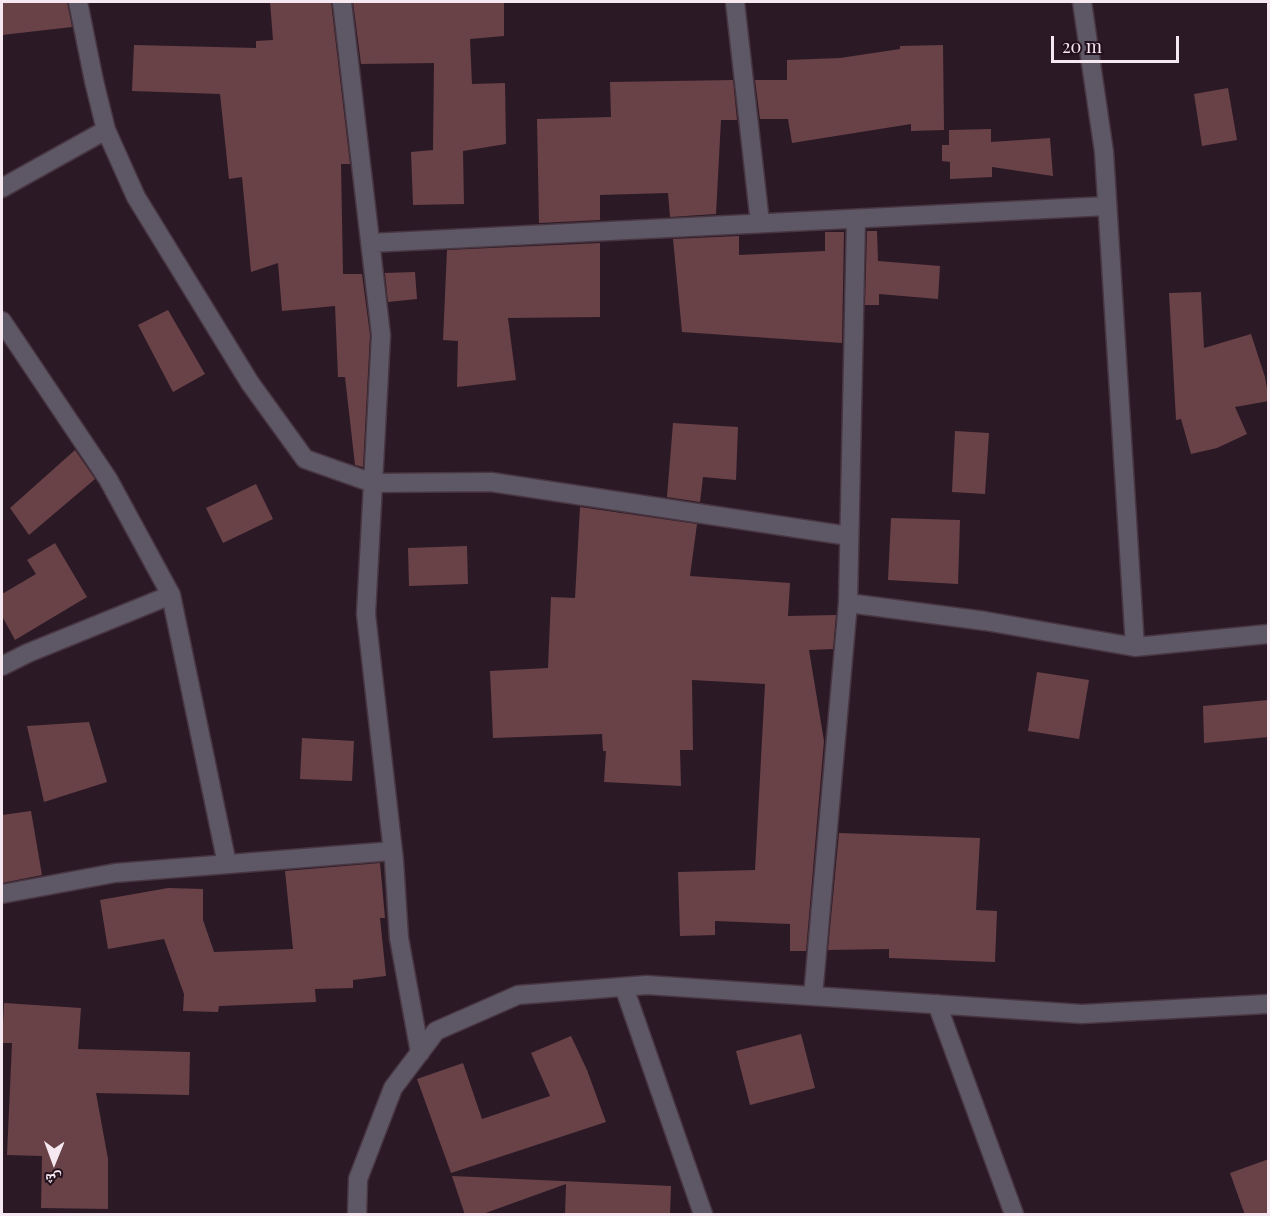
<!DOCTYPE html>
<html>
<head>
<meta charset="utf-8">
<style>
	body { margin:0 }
	#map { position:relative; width:1270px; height:1216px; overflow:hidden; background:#2c1926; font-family:"Playfair Display","Noto Naskh Arabic",serif }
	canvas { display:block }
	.frame { position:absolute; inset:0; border:3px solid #f6e8f1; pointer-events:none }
	.north { position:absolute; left:24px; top:1132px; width:60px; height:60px; -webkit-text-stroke:4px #22101c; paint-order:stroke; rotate:181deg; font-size:16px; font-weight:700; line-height:24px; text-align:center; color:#f6e8f1 }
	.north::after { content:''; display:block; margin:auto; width:21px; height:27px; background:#f6e8f1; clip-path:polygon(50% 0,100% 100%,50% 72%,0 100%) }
	.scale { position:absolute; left:1051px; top:36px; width:128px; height:27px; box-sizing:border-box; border:3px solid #f6e8f1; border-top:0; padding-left:8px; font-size:18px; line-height:21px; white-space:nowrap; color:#f6e8f1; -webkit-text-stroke:4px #22101c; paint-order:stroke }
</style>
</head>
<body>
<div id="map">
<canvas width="1270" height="1216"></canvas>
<div class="frame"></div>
<div class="north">ش</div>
<div class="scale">20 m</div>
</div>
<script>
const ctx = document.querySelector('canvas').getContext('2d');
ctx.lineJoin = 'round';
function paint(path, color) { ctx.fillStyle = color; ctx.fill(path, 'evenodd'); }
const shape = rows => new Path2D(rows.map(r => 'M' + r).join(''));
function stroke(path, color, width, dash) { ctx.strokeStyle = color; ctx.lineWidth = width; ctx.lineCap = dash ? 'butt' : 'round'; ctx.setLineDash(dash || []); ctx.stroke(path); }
const building = shape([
	[2,2,67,2,72,27,2,35],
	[270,2,331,2,350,164,341,164,343,274,362,274,370,335,363,467,355,465,345,377,338,377,335,306,282,311,278,263,251,272,242,177,229,179,220,94,132,91,134,45,256,48,256,41,273,40],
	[353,2,504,2,504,36,470,39,472,84,505,83,506,144,463,151,464,204,413,205,411,152,433,150,434,63,361,64],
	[943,45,944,130,911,131,911,124,792,143,788,119,760,119,755,80,787,80,787,60,840,58,900,49,900,46],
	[733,80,737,120,721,120,716,214,670,217,668,193,600,195,600,220,539,223,537,119,611,117,610,82],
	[1228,88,1237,140,1202,146,1194,94],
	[991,129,991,142,1050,138,1053,176,992,167,992,177,950,179,950,162,942,161,942,145,949,145,949,130],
	[867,231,877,231,878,261,940,266,938,299,879,294,879,305,865,305],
	[825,232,844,232,842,343,682,332,673,239,739,236,739,255,825,251],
	[600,243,600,317,508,318,516,380,457,387,458,341,443,340,447,250],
	[415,272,417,299,388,302,385,273],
	[1201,292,1204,348,1251,334,1265,377,1269,401,1235,407,1247,434,1217,448,1191,454,1181,419,1176,420,1169,293],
	[168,310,205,374,173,392,138,325],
	[673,423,738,427,736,480,703,477,700,502,667,497],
	[955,431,989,433,985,494,952,492],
	[75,450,95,479,29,535,10,508],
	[256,484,273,519,223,543,206,508],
	[580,507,697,524,690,576,790,583,788,616,836,615,833,649,809,650,824,741,806,951,790,951,790,924,715,921,715,935,680,936,678,872,755,870,765,684,692,680,693,750,680,750,681,786,604,782,606,751,603,751,602,734,493,738,490,671,548,668,551,597,575,598],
	[891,518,960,520,958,584,888,580],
	[55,543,87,597,15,640,2,616,2,594,36,574,27,560],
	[467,546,468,584,409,586,408,548],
	[1037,672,1089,680,1079,739,1028,731],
	[1269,700,1269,737,1204,743,1203,706],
	[89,722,107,782,44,802,27,726],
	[302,738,354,741,352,781,300,779],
	[31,811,42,875,2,883,2,815],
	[839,833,980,838,976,910,997,911,995,962,889,958,889,949,828,950],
	[380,863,385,918,380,918,386,976,353,980,353,988,315,989,316,1002,219,1006,218,1012,183,1011,184,994,164,939,108,949,100,900,168,888,203,889,203,920,214,952,293,949,285,871],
	[4,1003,81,1008,78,1049,190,1052,189,1095,96,1093,108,1159,108,1209,41,1208,42,1156,7,1155,12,1043,2,1043],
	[801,1034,815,1088,750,1105,736,1051],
	[571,1036,587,1070,606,1122,451,1173,417,1079,463,1063,482,1119,550,1096,531,1053],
	[1269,1159,1269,1215,1245,1215,1230,1173],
	[452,1176,671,1186,670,1215,565,1215,566,1184,480,1215,465,1215]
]);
const minor = shape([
	[78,2,94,81,106,130,136,197,250,383,305,459,373,483,491,482,849,536],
	[342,2,381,335,366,614,394,861,399,938,420,1053],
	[735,2,760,223],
	[1082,2,1104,152,1135,647],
	[2,188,106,130],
	[370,243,1107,206],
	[2,321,108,479,171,595,227,864],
	[848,603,985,621,1135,647,1268,634],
	[2,666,28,653,171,595],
	[2,894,115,873,393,851],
	[624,987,703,1214],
	[813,996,848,603,856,219],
	[937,1004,1014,1214],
	[357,1214,358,1179,393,1088,436,1031,518,995,647,985,1082,1014,1268,1004]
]);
paint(building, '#684247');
stroke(minor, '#483642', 21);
stroke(minor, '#5e5765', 18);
</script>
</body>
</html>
